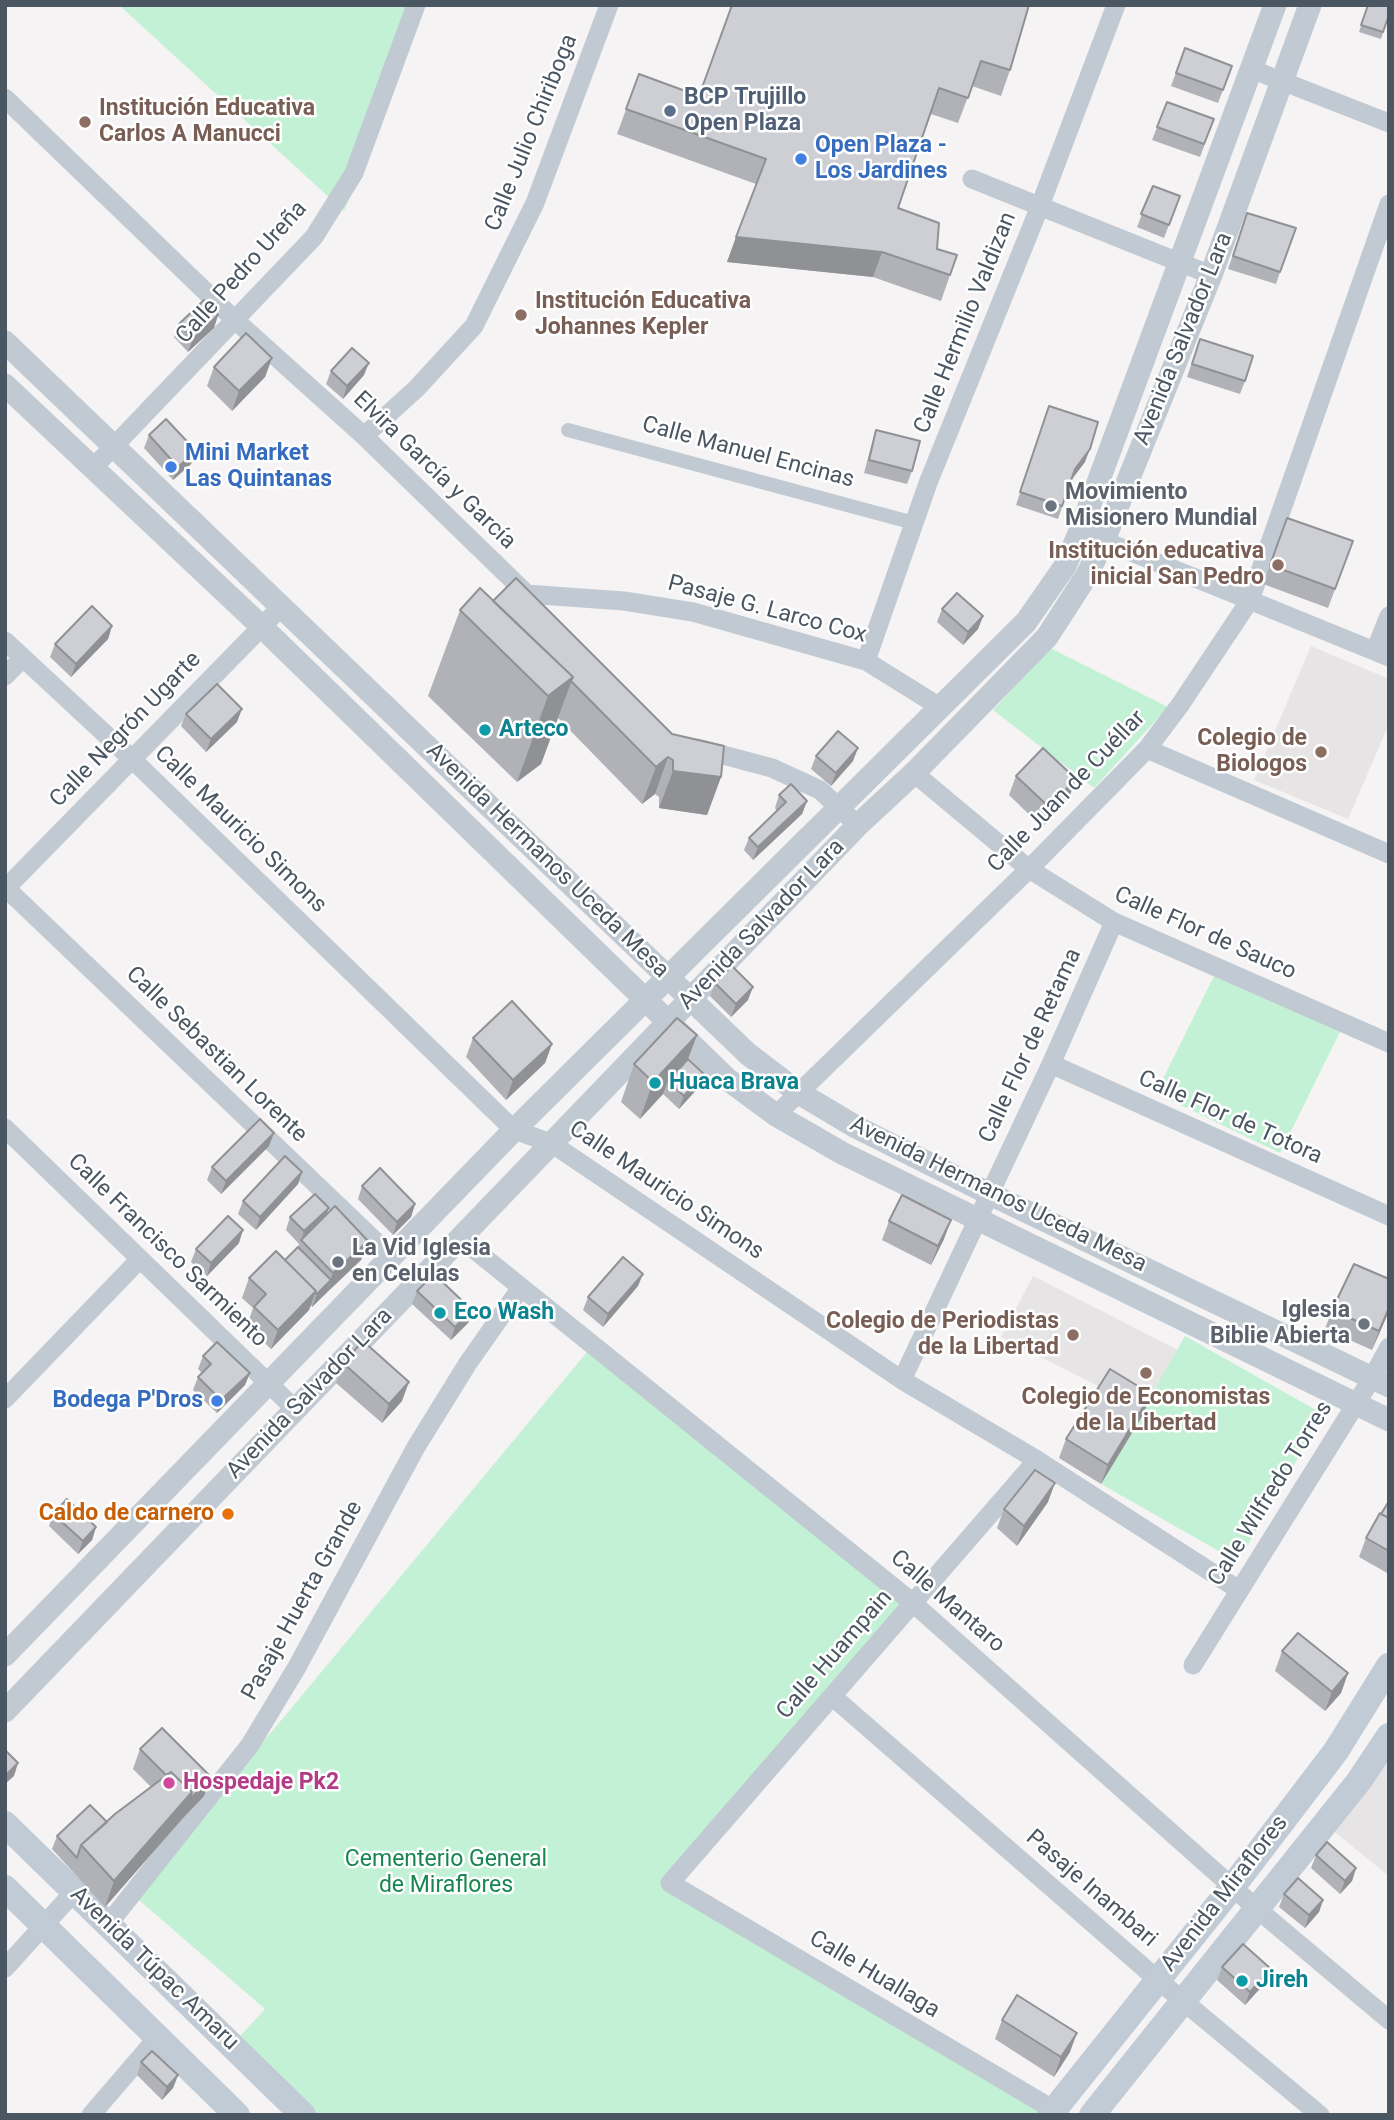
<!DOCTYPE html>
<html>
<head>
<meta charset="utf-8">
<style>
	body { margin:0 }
	#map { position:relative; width:1394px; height:2120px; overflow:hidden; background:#f5f3f3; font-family:Roboto,sans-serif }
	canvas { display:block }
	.frame { position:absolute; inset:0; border:7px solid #4a5661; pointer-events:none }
</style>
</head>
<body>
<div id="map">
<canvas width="1394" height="2120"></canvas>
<div class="frame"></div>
</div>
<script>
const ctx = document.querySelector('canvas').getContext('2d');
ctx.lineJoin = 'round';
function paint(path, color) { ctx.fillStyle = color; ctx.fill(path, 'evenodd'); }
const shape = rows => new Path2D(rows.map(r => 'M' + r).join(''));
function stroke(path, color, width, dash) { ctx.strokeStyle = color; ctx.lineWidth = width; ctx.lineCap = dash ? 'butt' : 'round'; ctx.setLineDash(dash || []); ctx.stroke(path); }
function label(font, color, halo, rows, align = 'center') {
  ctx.font = font + ' Roboto,sans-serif'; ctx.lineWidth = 5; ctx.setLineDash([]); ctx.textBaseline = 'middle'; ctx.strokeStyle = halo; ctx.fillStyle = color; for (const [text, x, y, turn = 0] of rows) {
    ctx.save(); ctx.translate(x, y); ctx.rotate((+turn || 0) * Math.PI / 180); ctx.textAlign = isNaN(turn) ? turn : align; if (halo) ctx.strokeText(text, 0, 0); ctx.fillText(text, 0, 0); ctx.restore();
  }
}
const education = shape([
	[1311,646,1389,679,1389,724,1348,819,1254,780],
	[1033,1276,1180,1351,1144,1413,1102,1388,1001,1337],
	[1389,1760,1389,1876,1332,1830]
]);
const green = shape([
	[119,5,418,5,370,153,344,211],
	[1050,648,1168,707,1094,788,993,710],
	[1216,972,1340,1032,1280,1153,1156,1093],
	[1185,1336,1323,1414,1238,1562,1101,1484],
	[592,1346,913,1603,671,1882,1050,2115,305,2115,232,2045,265,2009,132,1894,279,1723]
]);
const pedestrian = shape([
	[568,430,914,523]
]);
const minor = shape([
	[1251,69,1389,123],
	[5,98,235,320,364,436,532,599],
	[972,179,1211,275],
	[364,436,416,389,474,326,535,203,609,5],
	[92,469,314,237,354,173,416,5],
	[1080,531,1389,657],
	[526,594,624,601,693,612,866,661,940,707],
	[5,641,132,759,514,1130,551,1143,902,1380,1037,1460,1239,1590],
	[1375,651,1389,616],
	[866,661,928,483,1040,206,1116,5],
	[5,676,23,658],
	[697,748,772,768,820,790,849,817],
	[1147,749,1389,854],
	[914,773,1029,869,1114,922,1389,1043],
	[6,888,392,1257],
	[5,889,282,606],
	[1051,1064,1389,1216],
	[776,1115,1029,869,1147,749,1180,705,1250,600,1389,204],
	[5,1128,295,1409],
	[460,1238,913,1603,1256,1908,1389,2020],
	[902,1380,1051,1064,1114,922],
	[5,1399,140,1259],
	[1037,1460,670,1883,1054,2110],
	[1193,1665,1372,1378,1389,1347],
	[832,1696,1158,1980,1320,2115],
	[109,1923,250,1745,297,1667,416,1447,468,1363,520,1289],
	[5,1968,74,1892],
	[91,2115,158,2037]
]);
const tertiary = shape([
	[5,342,748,1054,799,1093,856,1127,990,1194,1389,1386],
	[5,385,262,627,727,1079,776,1115,842,1153,1389,1420],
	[5,1655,514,1130,1026,622,1065,566,1080,531,1275,5],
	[5,1711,859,824,914,773,1047,637,1087,575,1104,540,1211,275,1310,5]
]);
const secondary = shape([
	[5,1824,303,2115],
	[5,1888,237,2115],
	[1050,2115,1233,1886,1336,1751,1389,1666],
	[1092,2115,1359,1781,1389,1736]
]);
const wall = shape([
	[1029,5,1010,70,1001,96,972,86,958,123,931,114,898,208,937,249,957,255,941,301,873,277,727,262,756,184,617,134,639,74,699,96],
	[1368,5,1389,15,1381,39,1359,32],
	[1185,48,1232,66,1218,103,1171,86],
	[1167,102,1214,119,1200,157,1152,140],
	[1153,186,1180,196,1164,238,1137,227],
	[1247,213,1280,272,1276,284,1228,269],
	[218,315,214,328,188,352,174,337,179,324],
	[1200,339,1245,381,1240,394,1187,377],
	[272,358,265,377,232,411,207,386,214,367],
	[331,371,364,375,343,399,326,384],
	[1049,406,1085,462,1071,481,1058,519,1016,505],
	[876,430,912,471,907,484,864,473,872,443],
	[149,435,191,464,173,480,144,448],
	[1287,518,1353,541,1328,608,1263,584],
	[493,601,672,734,721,777,707,815,659,808,659,797,655,794,642,804,558,718,541,764,517,782,428,696,460,610],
	[942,609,983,616,978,629,963,645,937,622],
	[112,626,108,639,71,677,50,657,55,644],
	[186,714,237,722,206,752,181,726],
	[816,756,853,761,831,786,811,769],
	[1016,776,1069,798,1042,827,1009,795],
	[779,795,807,801,802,814,753,860,744,850,749,838,777,811,775,808],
	[715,983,748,1000,731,1017,710,996],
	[697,1035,688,1059,704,1074,699,1087,679,1109,663,1094,640,1119,621,1102,634,1064],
	[473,1038,552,1044,545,1063,506,1100,466,1057],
	[269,1146,221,1194,207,1180,212,1167],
	[302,1172,298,1184,256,1230,238,1214,243,1201],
	[362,1186,415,1204,411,1217,393,1235,358,1199],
	[326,1215,368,1241,361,1260,312,1307,311,1305,309,1310,271,1349,247,1326,253,1308,242,1298,249,1278,285,1260,298,1247,299,1244,286,1230,290,1217],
	[889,1221,944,1239,931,1265,882,1240],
	[239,1243,207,1276,191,1262,196,1249],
	[1389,1279,1389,1311,1372,1350,1325,1329,1332,1310],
	[638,1286,603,1327,583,1310,588,1297],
	[417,1291,472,1310,468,1323,451,1340,412,1304],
	[203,1356,245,1385,217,1413,193,1390,198,1377,202,1373,198,1369],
	[343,1363,402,1401,382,1423,336,1383],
	[1151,1394,1144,1413,1101,1484,1059,1458,1066,1439],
	[1389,1501,1389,1574,1359,1557,1366,1538],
	[1048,1502,1017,1546,997,1528,1004,1509],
	[53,1514,96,1527,92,1540,78,1554,49,1526],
	[1282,1651,1348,1673,1341,1693,1325,1711,1275,1671],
	[140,1749,204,1796,183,1818,105,1907,52,1849,57,1836,107,1822,151,1787,133,1769],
	[1316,1855,1356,1868,1352,1881,1340,1894,1311,1868],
	[1284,1894,1323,1900,1319,1912,1305,1928,1279,1907],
	[1222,1967,1271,1969,1266,1982,1245,2005,1217,1980],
	[1002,2020,1070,2052,1054,2077,995,2039],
	[141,2062,178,2075,173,2088,162,2100,137,2075]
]);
const shadedWall = shape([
	[736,237,882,252,873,277,727,262],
	[218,315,214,328,188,352,193,339],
	[272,358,265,377,232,411,239,391],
	[369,363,364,375,343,399,347,386],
	[1090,449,1085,462,1070,481,1075,469],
	[196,451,191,464,173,480,178,467],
	[983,616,978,629,963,645,968,632],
	[112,626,108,639,71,677,76,664],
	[573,677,541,764,517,782,548,696],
	[242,709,237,722,206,752,211,739],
	[858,748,853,761,831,786,836,773],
	[668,757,655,794,642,804,656,767],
	[673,771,721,777,707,815,659,808],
	[1076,779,1069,798,1042,827,1049,807],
	[807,801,802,814,753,860,758,847],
	[753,987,748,1000,731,1017,736,1004],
	[697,1035,683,1072,668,1081,663,1094,640,1119,653,1082],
	[552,1044,545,1063,506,1100,513,1080],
	[704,1074,699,1087,679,1109,684,1096],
	[274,1133,269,1146,221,1194,226,1181],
	[302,1172,298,1184,256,1230,260,1217],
	[415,1204,411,1217,393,1235,397,1222],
	[329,1208,324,1221,301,1241,304,1231],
	[951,1220,944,1239,931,1265,938,1246],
	[243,1230,239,1243,207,1276,211,1263],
	[368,1241,361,1260,326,1293,333,1273],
	[643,1274,638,1286,603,1327,608,1314],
	[331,1280,326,1293,312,1307,317,1294],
	[316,1291,309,1310,271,1349,278,1330],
	[1389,1308,1389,1311,1372,1350,1379,1331],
	[472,1310,468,1323,451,1340,455,1327],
	[250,1373,245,1385,217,1413,221,1400],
	[409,1382,402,1401,382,1423,389,1404],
	[1151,1394,1144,1413,1101,1484,1108,1465],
	[1055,1483,1048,1502,1017,1546,1024,1526],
	[96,1527,92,1540,78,1554,83,1541],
	[1348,1673,1341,1693,1325,1711,1332,1692],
	[18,1763,14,1776,5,1784,5,1776],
	[211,1777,204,1796,183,1818,105,1907,114,1881,192,1792],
	[1356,1868,1352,1881,1340,1894,1345,1881],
	[1323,1900,1319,1912,1305,1928,1309,1915],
	[1271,1969,1266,1982,1245,2005,1250,1992],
	[1077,2033,1070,2052,1054,2077,1061,2057],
	[178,2075,173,2088,162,2100,167,2087]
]);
const building = shape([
	[732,5,1029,5,1010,70,981,61,968,98,939,88,898,208,939,223,937,249,957,255,950,275,882,252,736,237,766,159,626,109,639,74,699,96,732,5],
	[1368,5,1389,5,1389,15,1383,32,1361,25,1368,5],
	[1185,48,1232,66,1223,90,1176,73,1185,48],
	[1167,102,1214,119,1204,144,1157,127,1167,102],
	[1153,186,1180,196,1169,225,1141,214,1153,186],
	[1247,213,1296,228,1280,272,1233,256,1247,213],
	[204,300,218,315,193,339,179,324,204,300],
	[246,333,272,358,239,391,214,367,246,333],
	[1200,339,1253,356,1245,381,1192,364,1200,339],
	[352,348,369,363,347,386,331,371,352,348],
	[1049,406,1098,422,1090,449,1075,469,1062,506,1020,492,1049,406],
	[166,419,196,451,178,467,149,435,166,419],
	[876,430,920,441,912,471,869,460,876,430],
	[1287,518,1353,541,1335,589,1270,565,1287,518],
	[516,578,672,734,724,746,721,777,673,771,673,760,668,757,656,767,571,681,573,677,493,601,516,578],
	[480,588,573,677,548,696,460,610,480,588],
	[957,593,983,616,968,632,942,609,957,593],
	[92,606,112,626,76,664,55,644,92,606],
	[217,684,242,709,211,739,186,714,217,684],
	[838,731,858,748,836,773,816,756,838,731],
	[1043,748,1076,779,1049,807,1016,776,1043,748],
	[791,784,807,801,758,847,749,838,786,802,779,795,791,784],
	[732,966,753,987,736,1004,715,983,732,966],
	[512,1001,552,1044,513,1080,473,1038,512,1001],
	[677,1018,697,1035,653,1082,634,1064,677,1018],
	[688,1059,704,1074,684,1096,668,1081,688,1059],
	[260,1119,274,1133,226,1181,212,1167,260,1119],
	[285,1156,302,1172,260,1217,243,1201,285,1156],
	[380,1168,415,1204,397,1222,362,1186,380,1168],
	[315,1194,329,1208,304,1231,290,1217,315,1194],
	[902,1195,951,1220,938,1246,889,1221,902,1195],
	[335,1206,368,1241,333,1273,301,1240,335,1206],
	[228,1216,243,1230,211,1263,196,1249,228,1216],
	[298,1247,331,1280,317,1294,315,1292,316,1291,285,1260,298,1247],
	[276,1251,316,1291,278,1330,254,1307,266,1294,249,1278,276,1251],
	[623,1257,643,1274,608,1314,588,1297,623,1257],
	[1354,1264,1389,1279,1389,1308,1379,1331,1332,1310,1354,1264],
	[434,1274,472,1310,455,1327,417,1291,434,1274],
	[363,1341,409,1382,389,1404,343,1363,363,1341],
	[217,1342,250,1373,221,1400,198,1377,211,1364,203,1356,217,1342],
	[1110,1369,1151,1394,1108,1465,1066,1439,1110,1369],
	[1035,1470,1055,1483,1024,1526,1004,1509,1035,1470],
	[67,1499,96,1527,83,1541,53,1514,67,1499],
	[1389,1501,1389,1518,1381,1514,1389,1501],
	[1380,1513,1389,1518,1389,1551,1366,1538,1380,1513],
	[1298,1633,1348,1673,1332,1692,1282,1651,1298,1633],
	[162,1728,211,1777,190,1799,192,1792,171,1772,166,1775,140,1749,162,1728],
	[5,1750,18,1763,5,1776,5,1750],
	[171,1772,192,1792,114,1881,81,1845,115,1814,171,1772],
	[90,1805,107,1822,81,1845,77,1858,57,1836,90,1805],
	[1327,1842,1356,1868,1345,1881,1316,1855,1327,1842],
	[1298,1878,1323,1900,1309,1915,1284,1894,1298,1878],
	[1243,1944,1271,1969,1250,1992,1222,1967,1243,1944],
	[1017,1995,1077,2033,1061,2057,1002,2020,1017,1995],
	[152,2051,178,2075,167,2087,141,2062,152,2051]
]);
const markers = [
	[670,111,7,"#5c6f8a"],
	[85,122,7,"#8d6e63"],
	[801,159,7,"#3f7fe0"],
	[521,315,7,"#8d6e63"],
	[171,467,7,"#3f7fe0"],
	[1051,506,7,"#6b7280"],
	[1278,565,7,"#8d6e63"],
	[485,730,7,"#0f9aa8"],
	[1321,752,7,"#8d6e63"],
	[655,1083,7,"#0f9aa8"],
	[338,1262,7,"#6b7280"],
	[440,1313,7,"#0f9aa8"],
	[1364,1324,7,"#6b7280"],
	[1073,1335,7,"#8d6e63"],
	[1146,1373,7,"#8d6e63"],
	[217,1401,7,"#3f7fe0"],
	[228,1514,7,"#e8710a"],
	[169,1783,7,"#d1479c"],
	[1242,1981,7,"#0f9aa8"]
];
const serviceNames = [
	["BCP Trujillo",684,98],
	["Open Plaza",684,124]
];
const educationNames = [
	["Institución Educativa",99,109,"left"],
	["Carlos A Manucci",99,135,"left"],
	["Institución Educativa",535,302,"left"],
	["Johannes Kepler",535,328,"left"],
	["Institución educativa",1264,552],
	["inicial San Pedro",1264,578],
	["Colegio de",1307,739],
	["Biologos",1307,765],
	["Colegio de Periodistas",1059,1322],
	["de la Libertad",1059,1348],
	["Colegio de Economistas",1146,1398,"center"],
	["de la Libertad",1146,1424,"center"]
];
const streetNames = [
	["Calle Julio Chiriboga",532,133,-68],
	["Calle Pedro Ureña",242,273,-48],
	["Calle Hermilio Valdizan",966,323,-68],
	["Avenida Salvador Lara",1184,339,-68],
	["Calle Manuel Encinas",748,453,15],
	["Elvira García y García",434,471,44],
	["Pasaje G. Larco Cox",767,610,15],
	["Calle Negrón Ugarte",126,730,-46],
	["Calle Juan de Cuéllar",1067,792,-46],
	["Calle Mauricio Simons",240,830,44],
	["Avenida Hermanos Uceda Mesa",547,861,44],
	["Avenida Salvador Lara",762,925,-46],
	["Calle Flor de Sauco",1205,934,24],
	["Calle Flor de Retama",1031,1046,-65],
	["Calle Sebastian Lorente",216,1055,44],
	["Calle Flor de Totora",1230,1118,24],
	["Calle Mauricio Simons",666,1191,34],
	["Avenida Hermanos Uceda Mesa",998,1195,26],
	["Calle Francisco Sarmiento",167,1251,44],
	["Avenida Salvador Lara",310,1394,-46],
	["Calle Wilfredo Torres",1271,1494,-58],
	["Pasaje Huerta Grande",303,1601,-61],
	["Calle Mantaro",947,1602,41],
	["Calle Huampain",835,1655,-49],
	["Pasaje Inambari",1091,1889,41],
	["Avenida Miraflores",1225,1894,-52],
	["Avenida Túpac Amaru",154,1969,44],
	["Calle Huallaga",874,1975,31]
];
const shopNames = [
	["Open Plaza -",815,146],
	["Los Jardines",815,172],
	["Mini Market",185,454],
	["Las Quintanas",185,480],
	["Bodega P'Dros",203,1401,"right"]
];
const worshipNames = [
	["Movimiento",1065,493],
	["Misionero Mundial",1065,519],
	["La Vid Iglesia",352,1249],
	["en Celulas",352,1275],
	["Iglesia",1350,1311,"right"],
	["Biblie Abierta",1350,1337,"right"]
];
const cultureNames = [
	["Arteco",499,730],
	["Huaca Brava",669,1083],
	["Eco Wash",454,1313],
	["Jireh",1256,1981]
];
const foodNames = [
	["Caldo de carnero",214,1514]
];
const hotelNames = [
	["Hospedaje Pk2",183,1783]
];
const parkNames = [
	["Cementerio General",446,1860],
	["de Miraflores",446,1886]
];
paint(education, '#e6e4e5');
paint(green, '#c3f1d5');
stroke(pedestrian, '#c1cad2', 14);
stroke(minor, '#c1cad2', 19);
stroke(tertiary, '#c1cad2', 23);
stroke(secondary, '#c1cbd6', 26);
paint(wall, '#b0b2b7');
paint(shadedWall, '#909195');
paint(building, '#cdcfd5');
stroke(building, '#909195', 2);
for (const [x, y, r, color] of markers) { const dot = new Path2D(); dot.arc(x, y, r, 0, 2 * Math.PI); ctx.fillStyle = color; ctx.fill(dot); stroke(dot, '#fff', 2.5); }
label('bold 23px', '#4e5e75', '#fff', serviceNames, 'left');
label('bold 23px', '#785e54', '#fff', educationNames, 'right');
label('23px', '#4a5661', '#fff', streetNames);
label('bold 23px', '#366cbe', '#fff', shopNames, 'left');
label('bold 23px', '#5b616d', '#fff', worshipNames, 'left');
label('bold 23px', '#0d838f', '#fff', cultureNames, 'left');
label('bold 23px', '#c56008', '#fff', foodNames, 'right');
label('bold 23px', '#b23c85', '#fff', hotelNames, 'left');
label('23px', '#17864f', '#fff', parkNames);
</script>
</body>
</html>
